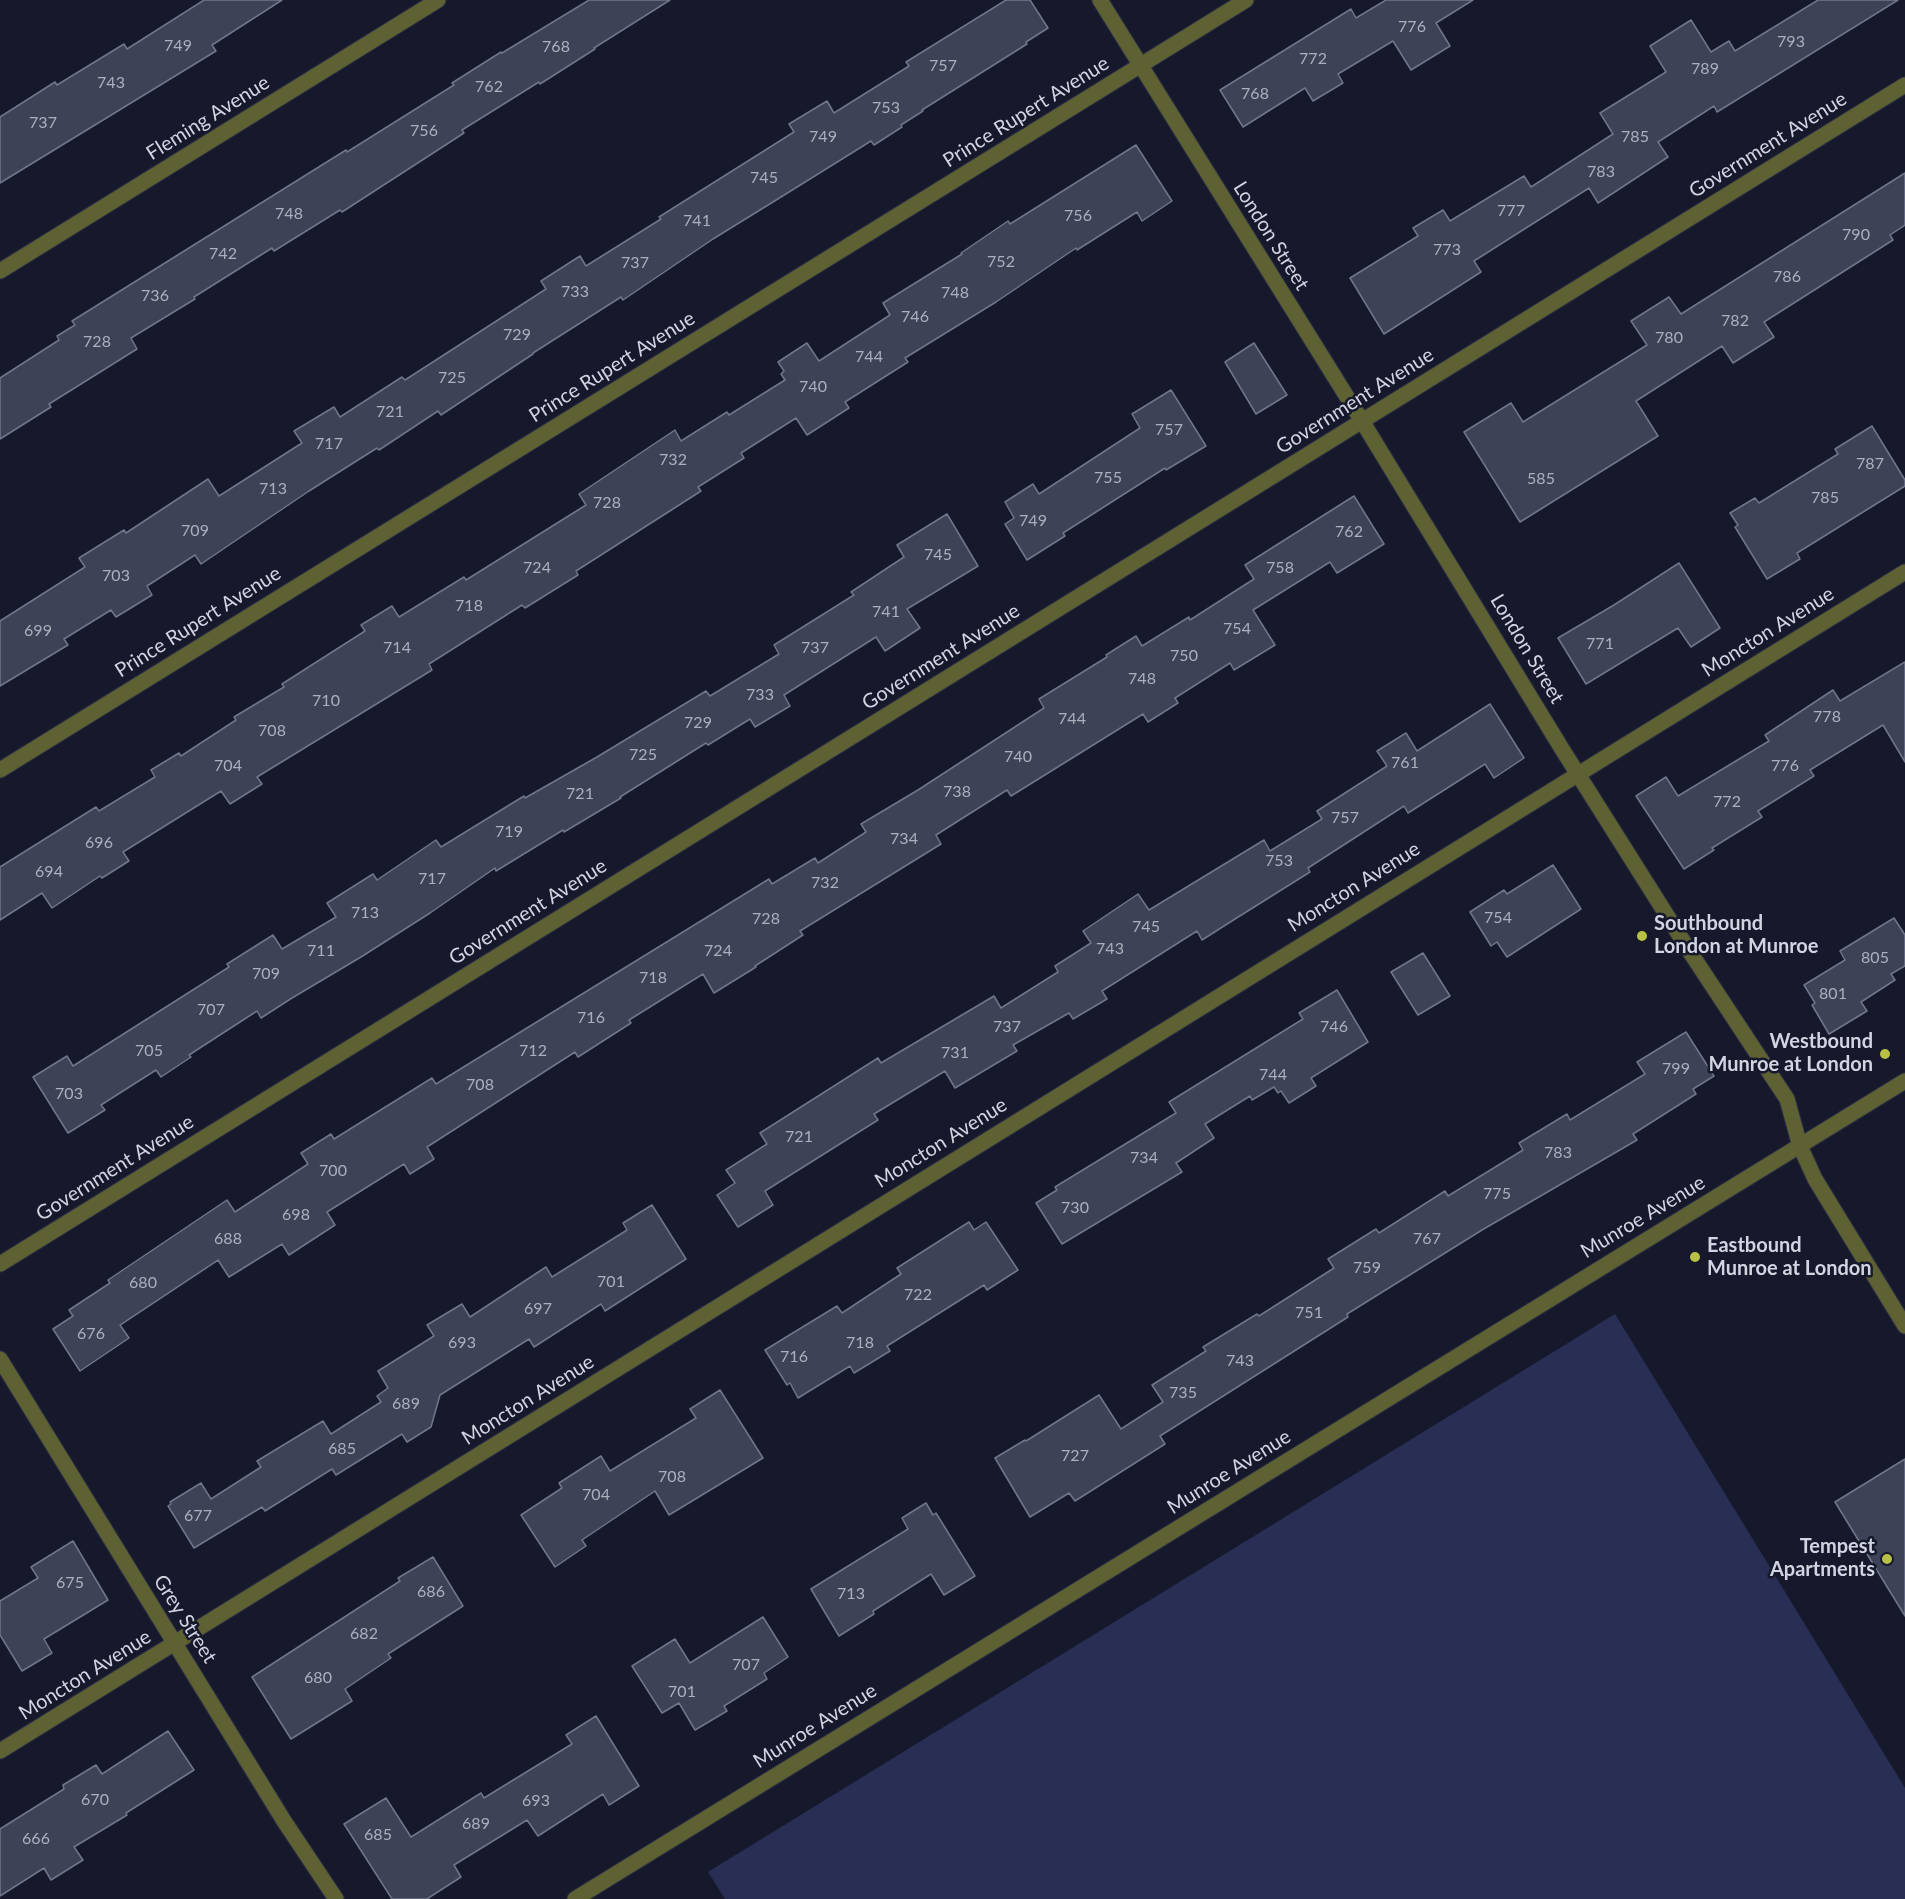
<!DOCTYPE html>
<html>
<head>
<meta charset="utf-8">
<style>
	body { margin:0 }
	canvas { display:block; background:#16192b }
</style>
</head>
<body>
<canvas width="1905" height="1899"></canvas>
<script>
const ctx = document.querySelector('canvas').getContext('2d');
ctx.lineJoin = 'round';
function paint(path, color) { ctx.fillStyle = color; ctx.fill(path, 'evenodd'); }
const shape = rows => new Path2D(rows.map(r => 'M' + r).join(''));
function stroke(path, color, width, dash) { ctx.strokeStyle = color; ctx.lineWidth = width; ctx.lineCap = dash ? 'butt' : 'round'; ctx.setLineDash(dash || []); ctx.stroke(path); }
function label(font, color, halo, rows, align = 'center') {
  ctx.font = font + ' Lato,sans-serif'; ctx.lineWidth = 5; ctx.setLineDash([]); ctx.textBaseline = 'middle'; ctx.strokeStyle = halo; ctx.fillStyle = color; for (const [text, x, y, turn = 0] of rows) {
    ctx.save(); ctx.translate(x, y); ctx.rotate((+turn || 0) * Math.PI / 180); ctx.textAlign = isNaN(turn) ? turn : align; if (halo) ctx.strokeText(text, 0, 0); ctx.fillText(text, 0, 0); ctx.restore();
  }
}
const green = shape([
	[1615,1314,1905,1788,1905,1899,725,1899,708,1872]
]);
const building = shape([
	[204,0,282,0,212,45,216,51,0,183,0,117,55,82,57,85,124,44,127,49,204,0],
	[589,0,670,0,594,48,595,49,540,84,539,82,462,130,464,133,342,212,340,210,274,251,272,248,194,297,195,299,131,338,137,349,49,404,51,407,0,439,0,378,59,340,57,336,75,325,72,321,346,150,347,152,454,85,452,83,501,52,502,53,589,0],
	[1006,0,1030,0,1048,28,1026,42,1027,44,922,110,923,111,901,125,902,127,874,145,871,141,781,197,713,239,623,300,621,297,533,353,533,354,441,415,438,411,379,450,377,448,309,491,201,564,195,555,147,586,152,595,116,617,111,610,64,639,68,645,0,686,0,621,85,567,79,558,124,530,126,533,208,479,219,496,302,443,294,431,334,407,340,417,402,377,405,380,546,289,541,281,580,256,586,266,661,219,659,217,794,132,789,124,827,101,834,113,909,66,906,62,1006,0],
	[1386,0,1473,0,1436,23,1450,46,1411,70,1393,41,1338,74,1343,83,1313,101,1305,88,1243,127,1220,90,1351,9,1356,18,1386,0],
	[1818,0,1898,0,1717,112,1714,106,1658,142,1668,157,1598,203,1589,188,1474,261,1481,272,1384,334,1350,278,1418,236,1413,228,1443,210,1450,221,1524,176,1531,187,1613,134,1600,113,1666,72,1650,46,1691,20,1711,52,1729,41,1735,51,1818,0],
	[1136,145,1172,201,1142,221,1137,212,1077,250,1076,248,996,302,905,358,908,362,845,402,849,408,807,435,796,418,741,453,744,458,698,487,701,491,576,571,578,575,525,608,522,605,429,664,432,670,257,777,262,784,230,804,221,791,123,852,129,861,102,878,100,876,52,908,42,893,0,920,0,867,96,807,99,811,155,777,151,770,179,753,181,756,236,720,234,717,284,687,282,684,365,631,361,625,392,606,399,617,464,577,466,580,586,505,579,494,675,430,681,441,727,412,729,415,785,380,781,374,784,371,778,362,807,343,819,361,890,315,883,303,962,254,961,253,1008,221,1010,224,1136,145],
	[1905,173,1905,225,1890,235,1893,240,1764,322,1774,337,1733,363,1722,346,1636,401,1658,436,1520,522,1464,432,1511,403,1523,422,1647,345,1631,321,1669,297,1681,314,1905,173],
	[1254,343,1287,395,1256,414,1225,362,1254,343],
	[1171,390,1206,446,1166,470,1165,468,1063,533,1065,536,1027,560,1005,524,1014,518,1005,502,1033,484,1039,494,1140,428,1132,414,1171,390],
	[1872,426,1905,480,1905,486,1797,553,1800,559,1767,579,1735,527,1738,525,1730,513,1755,498,1759,503,1838,454,1835,449,1872,426],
	[1354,496,1384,544,1337,573,1330,562,1253,610,1275,645,1234,670,1230,663,1175,698,1178,703,1148,722,1143,714,1011,796,1007,790,936,835,941,844,800,931,803,935,755,966,756,967,714,993,703,974,629,1020,631,1023,578,1057,575,1052,427,1147,434,1159,410,1174,404,1164,327,1212,335,1225,289,1255,282,1244,229,1277,218,1260,120,1325,129,1338,80,1371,53,1329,73,1316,69,1310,110,1283,108,1280,227,1200,235,1212,308,1164,301,1153,331,1134,334,1139,432,1078,436,1084,769,879,772,884,815,858,818,863,866,832,861,824,918,790,1044,708,1039,699,1107,657,1106,655,1136,636,1142,646,1189,617,1190,620,1254,579,1245,565,1354,496],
	[947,514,978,566,907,609,920,628,885,651,876,637,784,695,790,706,755,727,750,719,708,745,706,743,620,797,621,798,564,832,563,830,496,871,495,868,430,913,361,957,292,998,261,1018,257,1011,189,1055,191,1057,161,1077,156,1070,101,1105,105,1110,68,1133,33,1077,67,1056,73,1066,229,967,227,964,273,935,282,949,336,917,327,903,373,874,377,880,436,840,441,847,524,796,525,798,597,757,706,691,710,696,779,654,774,645,854,595,851,592,904,557,897,545,947,514],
	[1679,563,1720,628,1691,647,1678,628,1586,684,1558,638,1614,605,1679,563],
	[1905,662,1905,762,1883,725,1810,770,1814,776,1758,811,1762,817,1712,848,1714,850,1684,869,1636,796,1666,777,1678,796,1769,741,1765,735,1833,690,1840,701,1905,662],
	[1490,704,1524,758,1494,778,1485,764,1408,813,1404,806,1308,868,1310,872,1235,919,1202,940,1197,931,1102,991,1107,999,1073,1019,1069,1013,1013,1045,1017,1051,955,1088,945,1071,874,1114,878,1120,765,1191,773,1205,738,1227,717,1195,735,1183,726,1170,767,1144,760,1133,878,1058,881,1063,994,996,1001,1008,1058,972,1055,966,1091,943,1083,931,1138,894,1149,910,1264,840,1270,851,1322,819,1317,811,1387,766,1377,751,1406,733,1417,751,1490,704],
	[1553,865,1581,909,1507,957,1497,942,1491,946,1470,912,1504,890,1507,894,1553,865],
	[1894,918,1905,935,1905,966,1891,974,1895,980,1861,1002,1867,1011,1829,1034,1812,1005,1815,1003,1804,985,1845,960,1840,951,1894,918],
	[1423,953,1450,996,1418,1015,1391,972,1423,953],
	[1337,990,1368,1042,1311,1078,1316,1086,1289,1103,1281,1091,1278,1093,1274,1087,1252,1100,1250,1096,1205,1124,1214,1138,1176,1163,1182,1172,1062,1244,1036,1203,1057,1190,1055,1187,1176,1113,1169,1102,1303,1019,1299,1013,1337,990],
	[1686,1032,1714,1076,1693,1089,1696,1094,1633,1134,1637,1140,1482,1230,1347,1314,1348,1317,1160,1436,1165,1444,1075,1501,1069,1493,1030,1517,995,1458,1025,1440,1026,1441,1099,1395,1121,1429,1163,1402,1152,1385,1206,1351,1203,1347,1257,1314,1259,1316,1334,1268,1328,1259,1376,1229,1379,1233,1445,1191,1448,1196,1523,1150,1519,1143,1567,1114,1570,1120,1645,1074,1637,1062,1686,1032],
	[652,1205,686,1259,605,1311,601,1304,534,1347,529,1339,440,1395,431,1427,407,1442,402,1434,336,1475,332,1469,265,1511,262,1507,194,1548,168,1506,171,1504,170,1502,201,1483,211,1499,261,1467,257,1461,323,1421,331,1434,381,1402,377,1396,388,1388,378,1371,434,1336,427,1325,462,1304,470,1317,546,1267,552,1277,627,1230,623,1223,652,1205],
	[969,1222,974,1230,986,1222,1018,1270,987,1290,984,1285,887,1346,890,1351,854,1373,850,1366,798,1398,790,1383,787,1385,765,1350,837,1306,842,1313,901,1274,897,1268,969,1222],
	[720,1390,763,1458,669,1515,655,1491,582,1540,586,1546,555,1567,521,1515,562,1488,559,1483,601,1456,610,1471,696,1418,690,1409,720,1390],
	[1905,1459,1905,1616,1835,1502,1905,1459],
	[926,1503,933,1515,936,1513,975,1576,944,1595,931,1574,873,1611,874,1614,839,1636,811,1589,908,1529,902,1518,926,1503],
	[73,1541,108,1600,44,1639,52,1653,22,1671,0,1635,0,1601,38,1578,31,1567,73,1541],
	[433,1557,463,1606,388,1654,391,1658,345,1689,352,1701,291,1739,252,1677,400,1581,398,1578,433,1557],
	[763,1617,788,1657,764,1673,767,1679,724,1706,727,1711,695,1730,679,1703,662,1713,632,1666,675,1639,690,1663,763,1617],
	[596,1716,639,1786,609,1805,603,1794,538,1836,527,1820,454,1865,461,1877,427,1899,392,1899,344,1824,386,1798,411,1837,481,1793,484,1798,572,1744,566,1735,596,1716],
	[168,1731,194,1770,126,1813,127,1815,74,1847,83,1860,51,1880,44,1868,0,1896,0,1829,64,1789,63,1785,96,1765,102,1774,168,1731]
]);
const minor = shape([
	[1100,0,1362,421,1562,749,1690,952,1787,1099,1800,1146,1815,1179,1905,1326],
	[0,271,438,0],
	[0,770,1246,0],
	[0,1264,1905,85],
	[0,1359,284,1821,336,1899],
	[0,1751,1905,572],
	[575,1899,1905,1081]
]);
const markers = [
	[1642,936,6,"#b9c046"],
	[1885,1054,6,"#b9c046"],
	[1695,1257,6,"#b9c046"],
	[1887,1559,6,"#b9c046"]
];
const numberNames = [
	["776",1412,27],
	["793",1791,42],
	["749",178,46],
	["768",556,47],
	["772",1313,59],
	["757",943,66],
	["789",1705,69],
	["743",111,83],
	["762",489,87],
	["768",1255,94],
	["753",886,108],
	["737",43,123],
	["756",424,131],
	["749",823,137],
	["785",1635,137],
	["783",1601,172],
	["745",764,178],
	["777",1511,211],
	["748",289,214],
	["756",1078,216],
	["741",697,221],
	["790",1856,235],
	["773",1447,250],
	["742",223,254],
	["752",1001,262],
	["737",635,263],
	["786",1787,277],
	["733",575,292],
	["748",955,293],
	["736",155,296],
	["746",915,317],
	["782",1735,321],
	["729",517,335],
	["780",1669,338],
	["728",97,342],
	["744",869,357],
	["725",452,378],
	["740",813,387],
	["721",390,412],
	["757",1169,430],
	["717",329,444],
	["732",673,460],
	["787",1870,464],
	["755",1108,478],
	["585",1541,479],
	["713",273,489],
	["785",1825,498],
	["728",607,503],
	["749",1033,521],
	["709",195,531],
	["762",1349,532],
	["745",938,555],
	["724",537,568],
	["758",1280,568],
	["703",116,576],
	["718",469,606],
	["741",886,612],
	["754",1237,629],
	["699",38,631],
	["771",1600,644],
	["714",397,648],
	["737",815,648],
	["750",1184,656],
	["748",1142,679],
	["733",760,695],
	["710",326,701],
	["778",1827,717],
	["744",1072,719],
	["729",698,723],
	["708",272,731],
	["725",643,755],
	["740",1018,757],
	["761",1405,763],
	["704",228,766],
	["776",1785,766],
	["738",957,792],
	["721",580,794],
	["772",1727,802],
	["757",1345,818],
	["719",509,832],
	["734",904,839],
	["696",99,843],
	["753",1279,861],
	["694",49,872],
	["717",432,879],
	["732",825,883],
	["713",365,913],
	["754",1498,918],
	["728",766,919],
	["745",1146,927],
	["743",1110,949],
	["711",321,951],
	["724",718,951],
	["805",1875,958],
	["709",266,974],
	["718",653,978],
	["801",1833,994],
	["707",211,1010],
	["716",591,1018],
	["737",1007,1027],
	["746",1334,1027],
	["705",149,1051],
	["712",533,1051],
	["731",955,1053],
	["799",1676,1069],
	["744",1273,1075],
	["708",480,1085],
	["703",69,1094],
	["721",799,1137],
	["783",1558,1153],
	["734",1144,1158],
	["700",333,1171],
	["775",1497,1194],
	["730",1075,1208],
	["698",296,1215],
	["688",228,1239],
	["767",1427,1239],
	["759",1367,1268],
	["701",611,1282],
	["680",143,1283],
	["722",918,1295],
	["697",538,1309],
	["751",1309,1313],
	["676",91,1334],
	["693",462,1343],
	["718",860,1343],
	["716",794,1357],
	["743",1240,1361],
	["735",1183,1393],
	["689",406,1404],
	["685",342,1449],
	["727",1075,1456],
	["708",672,1477],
	["704",596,1495],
	["677",198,1516],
	["675",70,1583],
	["686",431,1592],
	["713",851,1594],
	["682",364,1634],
	["707",746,1665],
	["680",318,1678],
	["701",682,1692],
	["670",95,1800],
	["693",536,1801],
	["689",476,1824],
	["685",378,1835],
	["666",36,1839]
];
const streetNames = [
	["Prince Rupert Avenue",1026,112,-32],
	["Fleming Avenue",208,118,-32],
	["Government Avenue",1768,145,-32],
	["London Street",1271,236,58],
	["Prince Rupert Avenue",612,367,-32],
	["Government Avenue",1355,401,-32],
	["Prince Rupert Avenue",198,622,-32],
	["Moncton Avenue",1768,632,-32],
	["London Street",1527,649,59],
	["Government Avenue",941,657,-32],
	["Moncton Avenue",1354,887,-32],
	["Government Avenue",528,912,-32],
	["Moncton Avenue",941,1143,-32],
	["Government Avenue",115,1168,-32],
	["Munroe Avenue",1643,1217,-31],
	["Moncton Avenue",528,1400,-32],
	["Munroe Avenue",1229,1472,-32],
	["Grey Street",185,1619,58],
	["Moncton Avenue",85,1675,-32],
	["Munroe Avenue",815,1726,-32]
];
const poiNames = [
	["Southbound",1654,924],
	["London at Munroe",1654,947],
	["Westbound",1873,1042,"right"],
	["Munroe at London",1873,1065,"right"],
	["Eastbound",1707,1246],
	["Munroe at London",1707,1269],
	["Tempest",1875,1547,"right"],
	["Apartments",1875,1570,"right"]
];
paint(green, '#292e55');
paint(building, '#3e4257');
stroke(building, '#71768c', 1.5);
stroke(minor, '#303344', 17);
stroke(minor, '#5e6233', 15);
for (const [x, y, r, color] of markers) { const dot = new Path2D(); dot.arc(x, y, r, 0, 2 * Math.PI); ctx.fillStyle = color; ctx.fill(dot); stroke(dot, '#16192b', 2); }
label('16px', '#acb0be', null, numberNames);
label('20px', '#d1d4e1', '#16192b', streetNames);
label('bold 20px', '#d1d4e1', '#16192b', poiNames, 'left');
</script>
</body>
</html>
